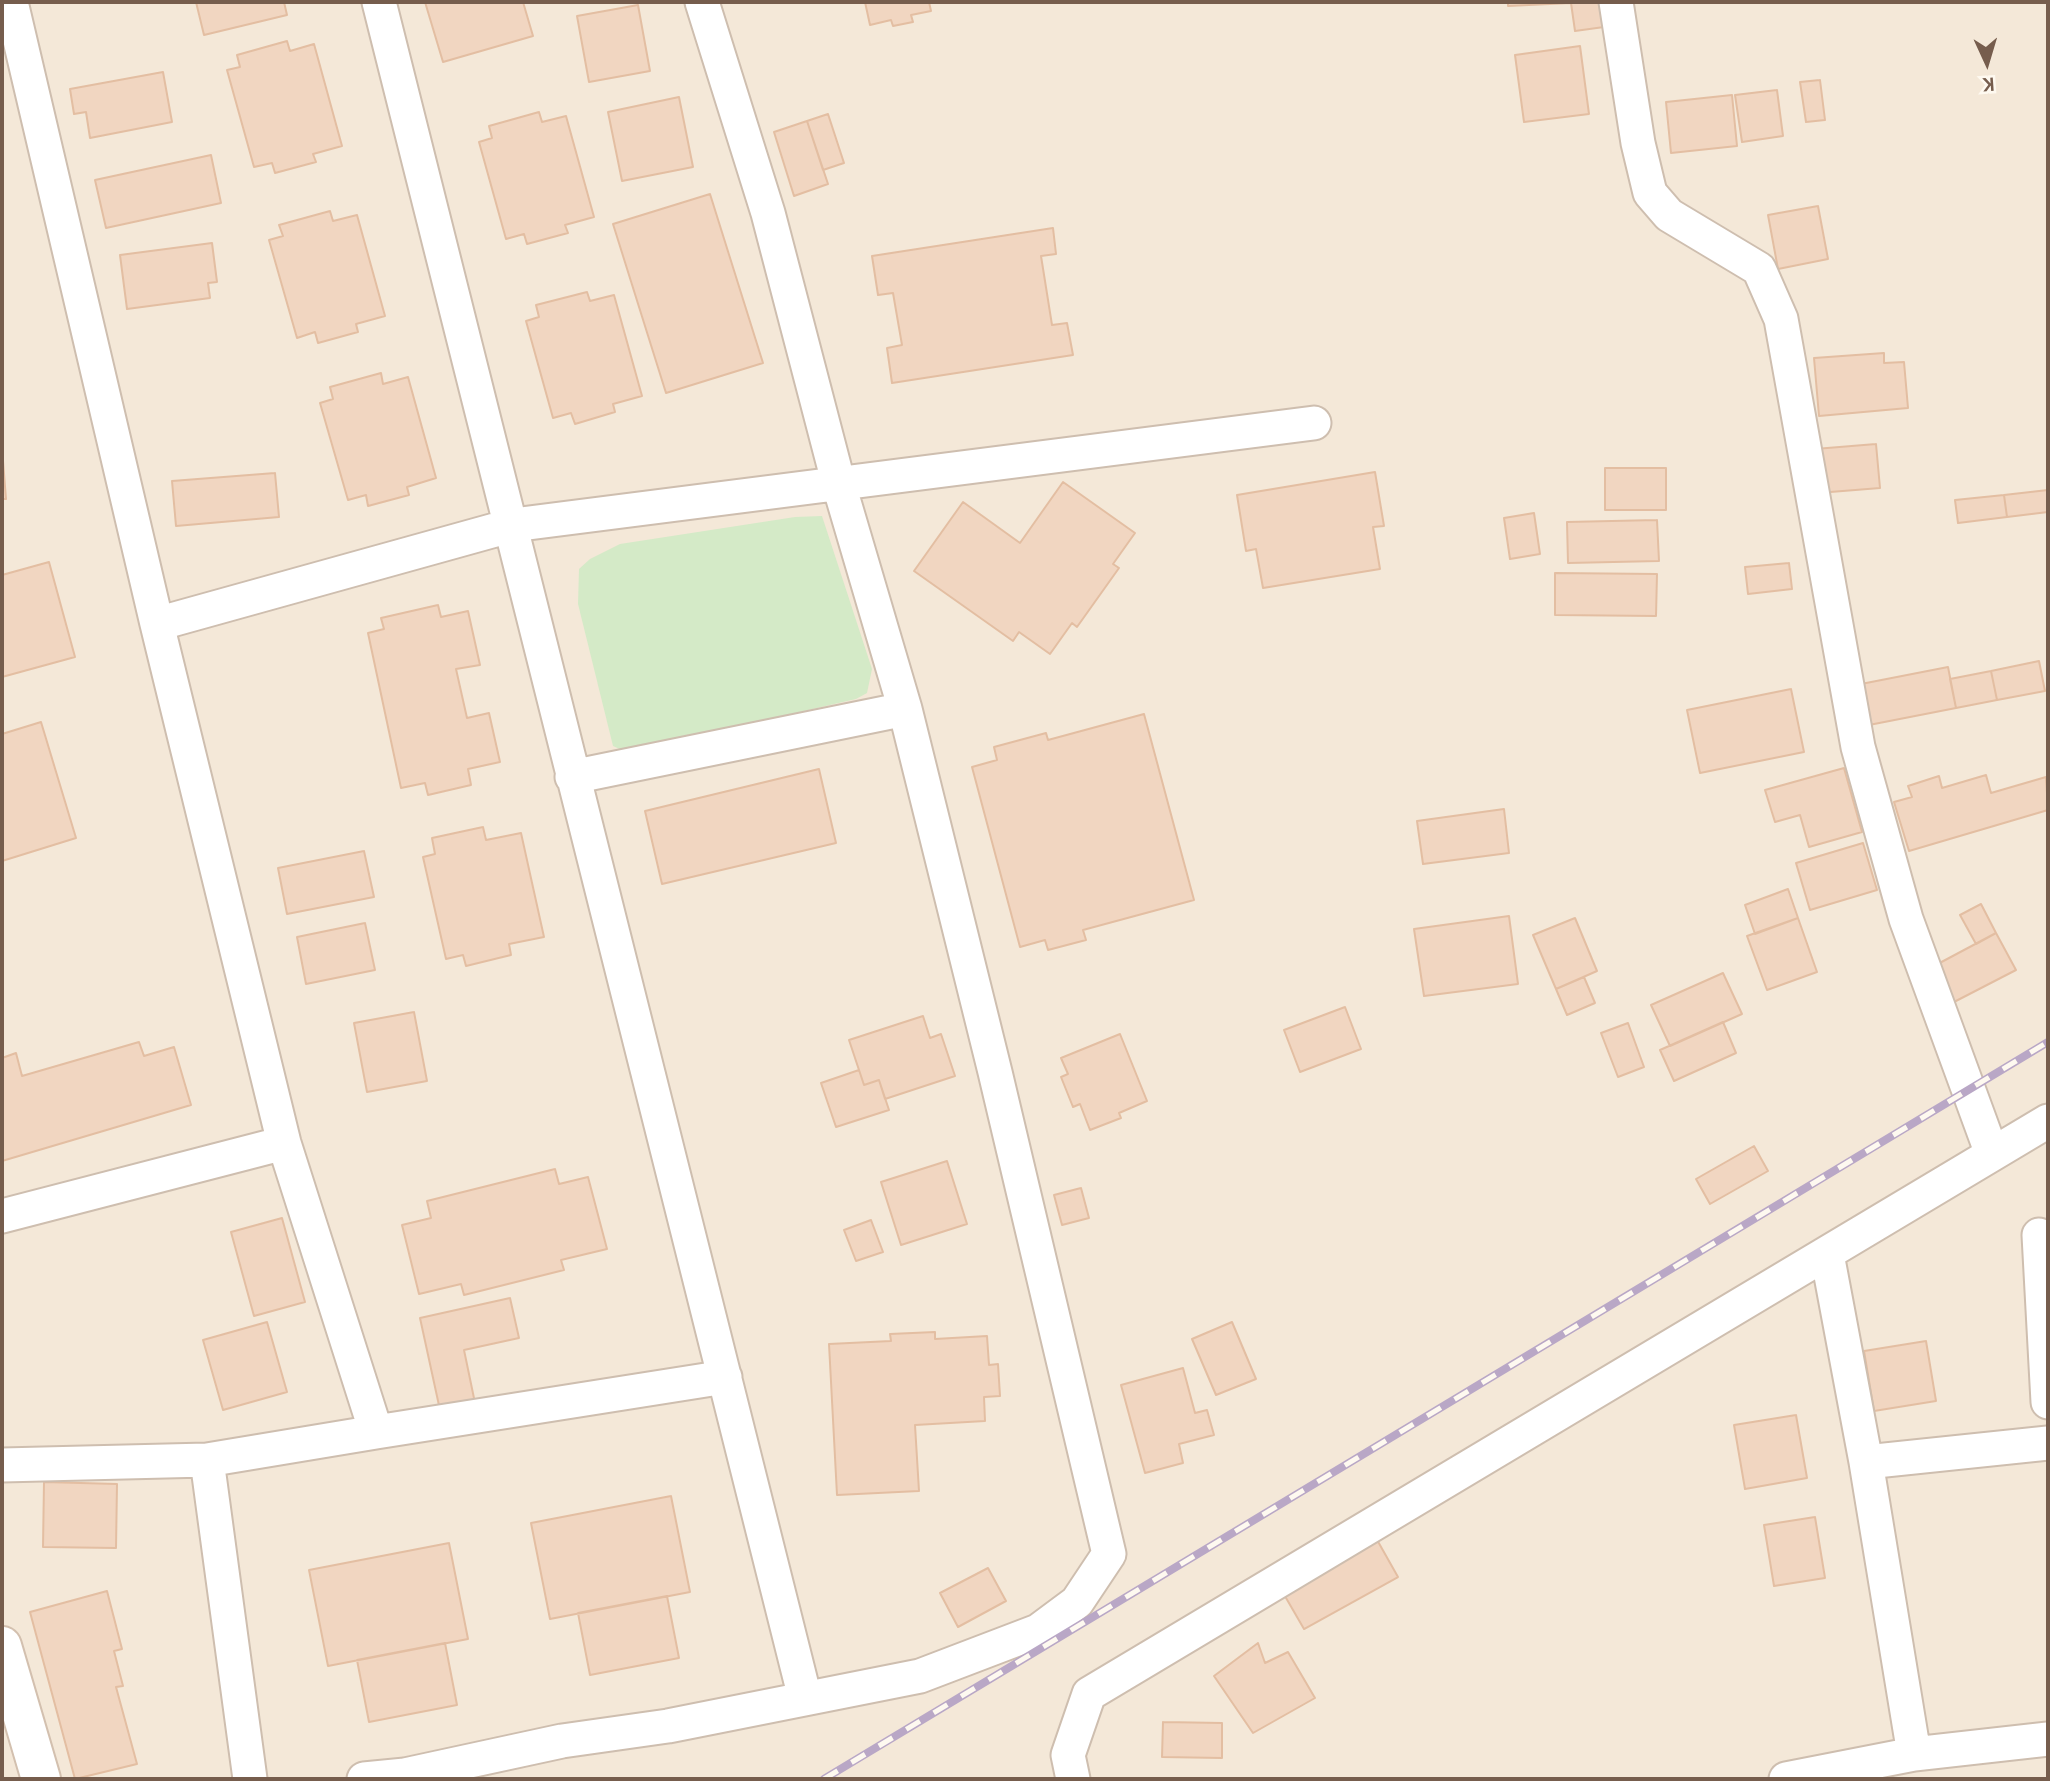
<!DOCTYPE html>
<html>
<head>
<meta charset="utf-8">
<style>
	body { margin:0 }
	#map { position:relative; width:2050px; height:1781px; overflow:hidden; background:#fcf5e9; font-family:"Space Grotesk",sans-serif }
	canvas { display:block }
	.frame { position:absolute; inset:0; border:4px solid #765d4d; pointer-events:none }
	.north { position:absolute; left:1952px; top:28px; width:70px; height:70px; -webkit-text-stroke:5px #fef9f0; paint-order:stroke; rotate:176deg; font-size:19px; font-weight:700; line-height:28px; text-align:center; color:#765d4d }
	.north::after { content:''; display:block; margin:auto; width:24px; height:32px; background:#765d4d; clip-path:polygon(50% 0,100% 100%,50% 72%,0 100%) }
</style>
</head>
<body>
<div id="map">
<canvas width="2050" height="1781"></canvas>
<div class="frame"></div>
<div class="north">K</div>
</div>
<script>
const ctx = document.querySelector('canvas').getContext('2d');
ctx.lineJoin = 'round';
function paint(path, color) { ctx.fillStyle = color; ctx.fill(path, 'evenodd'); }
const shape = rows => new Path2D(rows.map(r => 'M' + r).join(''));
function stroke(path, color, width, dash) { ctx.strokeStyle = color; ctx.lineWidth = width; ctx.lineCap = dash ? 'butt' : 'round'; ctx.setLineDash(dash || []); ctx.stroke(path); }
const residential = shape([
	[2,2,2048,2,2048,1779,2,1779]
]);
const green = shape([
	[822,516,872,669,867,693,856,699,626,752,613,746,578,604,579,569,590,559,620,544,795,517]
]);
const building = shape([
	[196,2,284,2,287,15,204,35,196,2],
	[425,2,523,2,533,36,443,62,425,2],
	[865,2,929,2,931,11,911,15,913,22,893,26,891,20,870,25,865,2],
	[1508,2,1600,2,1604,27,1575,31,1571,3,1508,6,1508,2],
	[638,5,650,71,589,82,577,16,638,5],
	[287,41,290,51,314,44,342,146,313,154,316,162,275,173,272,163,254,167,227,70,240,67,237,55,287,41],
	[1580,46,1589,114,1524,122,1515,55,1580,46],
	[163,72,172,122,90,138,86,112,74,114,70,89,163,72],
	[1820,80,1825,120,1806,122,1800,82,1820,80],
	[1777,90,1783,136,1742,142,1735,95,1777,90],
	[1732,95,1737,146,1671,153,1666,102,1732,95],
	[679,97,693,167,622,181,608,112,679,97],
	[539,112,542,122,566,116,594,217,565,225,568,233,527,244,524,234,506,239,479,142,492,138,489,126,539,112],
	[828,114,844,163,823,170,807,121,828,114],
	[807,121,828,184,794,196,774,132,807,121],
	[211,155,221,203,106,228,95,180,211,155],
	[710,194,763,363,666,393,613,224,710,194],
	[1818,206,1828,259,1778,269,1768,215,1818,206],
	[330,211,333,221,357,215,385,316,356,324,358,332,318,343,315,332,297,338,269,240,283,236,279,225,330,211],
	[1053,228,1056,254,1041,256,1052,325,1067,323,1073,355,892,383,887,348,902,345,893,293,878,295,872,256,1053,228],
	[212,243,217,282,208,283,210,298,127,309,120,255,212,243],
	[587,292,590,301,614,295,642,396,613,404,615,412,575,424,571,413,553,418,526,321,539,317,536,305,587,292],
	[1884,353,1884,363,1904,362,1908,408,1819,416,1814,358,1884,353],
	[381,373,383,384,408,377,436,478,407,487,409,495,368,506,366,495,348,500,320,403,333,399,330,387,381,373],
	[1876,444,1880,488,1818,493,1815,449,1876,444],
	[2,448,6,499,2,499,2,448],
	[1605,468,1666,468,1666,510,1605,510,1605,468],
	[1375,472,1384,526,1373,527,1380,569,1263,588,1256,549,1246,551,1237,495,1375,472],
	[275,473,279,517,176,526,172,481,275,473],
	[1063,482,1135,533,1113,564,1119,568,1077,627,1072,623,1050,654,1019,632,1013,641,914,571,963,502,1020,543,1063,482],
	[2048,490,2048,512,2007,517,2004,495,2048,490],
	[2004,495,2007,517,1958,523,1955,500,2004,495],
	[1534,513,1540,554,1510,559,1504,518,1534,513],
	[1657,520,1659,561,1568,563,1567,522,1657,520],
	[49,562,75,657,2,677,2,575,49,562],
	[1789,563,1792,589,1748,594,1745,567,1789,563],
	[1555,573,1657,574,1656,616,1555,615,1555,573],
	[438,605,441,617,468,611,480,665,456,669,467,718,489,713,500,762,468,769,471,785,428,795,425,783,401,788,368,633,384,629,381,618,438,605],
	[2039,661,2045,691,1997,700,1991,671,2039,661],
	[1948,667,1956,708,1869,725,1861,684,1948,667],
	[1991,671,1997,700,1956,708,1950,679,1991,671],
	[1791,689,1804,752,1700,773,1687,710,1791,689],
	[1144,714,1194,900,1083,930,1086,940,1048,950,1045,940,1020,947,972,767,997,760,994,747,1046,733,1048,740,1144,714],
	[41,722,76,838,2,861,2,734,41,722],
	[1844,768,1862,832,1809,847,1800,815,1775,822,1765,790,1844,768],
	[819,769,836,843,662,884,645,811,819,769],
	[1986,775,1991,793,2046,777,2048,810,1909,851,1894,802,1912,797,1908,786,1939,776,1942,788,1986,775],
	[1504,809,1509,853,1423,864,1417,821,1504,809],
	[483,827,486,840,521,833,544,937,509,944,511,955,466,966,463,955,446,959,423,857,435,854,432,838,483,827],
	[1863,843,1877,890,1810,910,1796,863,1863,843],
	[364,851,374,897,287,914,278,868,364,851],
	[1788,889,1798,918,1755,934,1745,905,1788,889],
	[1981,904,1996,933,1976,944,1960,915,1981,904],
	[1509,916,1518,984,1424,996,1414,929,1509,916],
	[1575,918,1597,971,1556,989,1533,935,1575,918],
	[1798,918,1817,972,1767,990,1747,936,1798,918],
	[365,923,375,970,306,984,297,937,365,923],
	[1996,933,2016,970,1954,1002,1934,966,1996,933],
	[1723,973,1742,1014,1670,1046,1651,1005,1723,973],
	[1584,977,1595,1003,1567,1015,1556,989,1584,977],
	[1345,1007,1361,1049,1300,1072,1284,1030,1345,1007],
	[414,1012,427,1081,367,1092,354,1023,414,1012],
	[923,1016,930,1038,941,1034,955,1076,885,1099,879,1080,864,1085,849,1040,923,1016],
	[1723,1022,1736,1053,1674,1081,1660,1050,1723,1022],
	[1628,1023,1644,1067,1618,1077,1601,1033,1628,1023],
	[1120,1034,1147,1101,1119,1113,1121,1118,1090,1130,1080,1104,1073,1107,1061,1077,1068,1074,1061,1058,1120,1034],
	[139,1042,144,1056,174,1047,191,1105,2,1161,2,1058,16,1053,22,1076,139,1042],
	[859,1070,864,1085,879,1080,889,1110,836,1127,821,1083,859,1070],
	[1754,1146,1768,1171,1710,1204,1696,1179,1754,1146],
	[947,1161,967,1224,901,1245,881,1182,947,1161],
	[555,1169,559,1184,588,1177,607,1249,561,1260,564,1270,464,1295,461,1284,419,1294,402,1225,431,1218,427,1201,555,1169],
	[1081,1188,1089,1218,1062,1225,1054,1195,1081,1188],
	[282,1218,305,1302,254,1316,231,1232,282,1218],
	[871,1220,883,1252,856,1261,844,1230,871,1220],
	[510,1298,519,1338,464,1350,475,1403,440,1410,420,1318,510,1298],
	[267,1322,287,1392,223,1410,203,1340,267,1322],
	[1232,1322,1256,1379,1216,1395,1192,1339,1232,1322],
	[935,1332,935,1339,987,1336,989,1365,998,1364,1000,1396,984,1397,985,1421,915,1425,919,1491,837,1495,829,1344,891,1341,890,1334,935,1332],
	[1926,1341,1936,1401,1874,1411,1864,1351,1926,1341],
	[1183,1368,1195,1413,1207,1410,1214,1435,1179,1444,1183,1463,1145,1473,1121,1385,1183,1368],
	[1796,1415,1807,1478,1745,1489,1734,1425,1796,1415],
	[44,1482,117,1484,116,1548,43,1547,44,1482],
	[671,1496,690,1592,550,1619,531,1523,671,1496],
	[1815,1517,1825,1578,1774,1586,1764,1525,1815,1517],
	[1376,1538,1398,1577,1304,1629,1282,1591,1376,1538],
	[449,1543,468,1639,328,1666,309,1570,449,1543],
	[988,1568,1006,1601,958,1627,940,1593,988,1568],
	[107,1591,122,1649,114,1651,123,1686,116,1687,137,1764,75,1779,30,1612,107,1591],
	[667,1596,679,1658,590,1675,578,1613,667,1596],
	[445,1643,457,1705,369,1722,357,1660,445,1643],
	[1258,1643,1265,1663,1288,1652,1315,1698,1253,1733,1214,1676,1258,1643],
	[1163,1722,1222,1723,1222,1758,1162,1757,1163,1722]
]);
const minor = shape([
	[11,2,157,624,284,1143,376,1432,207,1460,250,1779],
	[379,2,805,1698],
	[1616,2,1638,143,1650,193,1669,215,1759,269,1781,319,1858,747,1906,919,1992,1154],
	[157,624,513,525,1314,423],
	[572,777,905,709],
	[2,1216,284,1143],
	[2039,1235,2048,1402],
	[1827,1254,1866,1462,1914,1754,2048,1739],
	[376,1432,725,1377],
	[1866,1462,2048,1443],
	[2,1465,207,1460],
	[364,1779,405,1775,562,1741,668,1726,920,1676,1038,1631,1077,1602,1109,1554,995,1072,905,709,839,485,768,213,702,2],
	[1073,1779,1068,1755,1089,1694,2048,1121],
	[1786,1779,1914,1754]
]);
const secondary = shape([
	[2,1646,41,1779]
]);
const rail = shape([
	[824,1779,2048,1042]
]);
paint(residential, '#f4e8d8');
paint(green, '#d4eac7');
paint(building, '#f1d6c1');
stroke(building, '#e3bea2', 2);
stroke(minor, '#cebeaf', 37);
stroke(secondary, '#d3c0af', 42);
stroke(minor, '#fff', 33);
stroke(secondary, '#fff', 38);
stroke(rail, '#b9a7c6', 8);
stroke(rail, '#fef9f0', 5, [16]);
</script>
</body>
</html>
